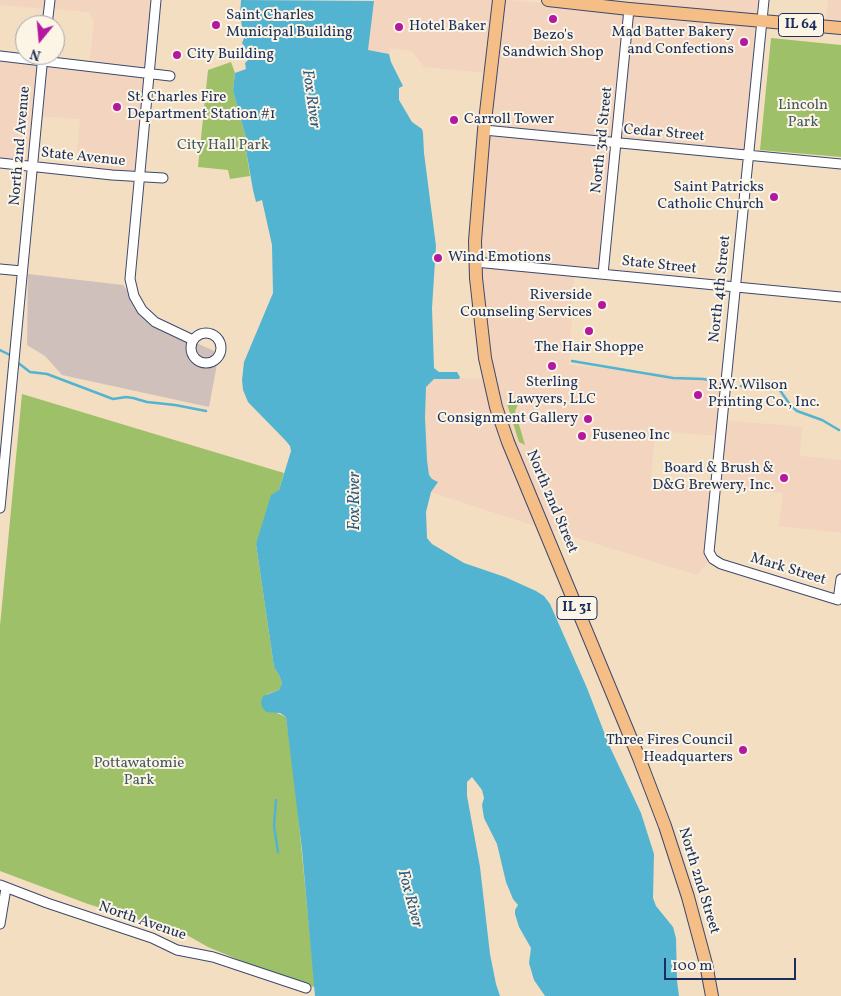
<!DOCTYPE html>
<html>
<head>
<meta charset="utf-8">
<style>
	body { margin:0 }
	#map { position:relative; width:841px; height:996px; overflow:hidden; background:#f3dec1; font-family:Vollkorn,serif }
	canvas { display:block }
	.north { position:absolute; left:15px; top:15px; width:50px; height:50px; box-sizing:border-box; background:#fcf5e5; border:1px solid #a2a6af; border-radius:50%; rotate:197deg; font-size:14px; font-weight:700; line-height:20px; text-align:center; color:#1b2f5e }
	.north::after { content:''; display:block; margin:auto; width:18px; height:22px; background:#b5179e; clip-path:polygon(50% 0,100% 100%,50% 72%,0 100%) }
	.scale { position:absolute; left:664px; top:958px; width:132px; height:22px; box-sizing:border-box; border:2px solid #1b2f5e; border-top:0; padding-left:6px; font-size:15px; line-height:18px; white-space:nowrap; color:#1b2f5e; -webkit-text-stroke:4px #fcf5e5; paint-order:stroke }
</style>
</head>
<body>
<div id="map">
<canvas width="841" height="996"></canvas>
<div class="north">N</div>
<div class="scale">100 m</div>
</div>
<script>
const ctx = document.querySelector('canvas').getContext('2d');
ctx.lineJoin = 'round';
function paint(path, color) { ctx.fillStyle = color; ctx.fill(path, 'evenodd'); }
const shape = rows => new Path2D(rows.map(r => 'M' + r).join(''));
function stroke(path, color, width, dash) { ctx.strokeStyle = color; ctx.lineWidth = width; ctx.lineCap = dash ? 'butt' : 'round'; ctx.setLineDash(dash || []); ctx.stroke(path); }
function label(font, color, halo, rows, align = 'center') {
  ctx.font = font + ' Vollkorn,serif'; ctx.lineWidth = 4; ctx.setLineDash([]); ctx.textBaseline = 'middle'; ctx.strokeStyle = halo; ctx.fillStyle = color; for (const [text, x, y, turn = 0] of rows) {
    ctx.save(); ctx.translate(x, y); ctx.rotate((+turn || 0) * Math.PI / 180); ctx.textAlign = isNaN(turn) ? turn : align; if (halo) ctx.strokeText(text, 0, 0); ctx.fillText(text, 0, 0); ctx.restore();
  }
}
const built = shape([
	[0,0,49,0,47,9,0,5],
	[52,0,155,0,148,71,89,65,94,22,89,12,51,9],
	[373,0,508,0,627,11,614,141,486,128,488,73,424,67,412,51,390,48,389,54,368,50],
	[632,0,762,0,760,17,632,7],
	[828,0,841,0,841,26,826,24],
	[631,11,760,21,747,153,619,141],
	[0,58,147,74,138,175,76,170,80,119,35,116,31,165,0,162],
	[487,133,614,145,602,272,477,260],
	[477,264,574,274,569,365,724,379,718,436,655,431,651,481,713,487,707,563,697,575,548,529,521,468,495,391],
	[418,377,487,379,541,528,427,491],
	[723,420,802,427,800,456,841,460,841,533,779,526,783,493,717,487]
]);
const industrial = shape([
	[28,274,123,285,153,324,219,353,209,407,62,375,45,356,27,345]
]);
const green = shape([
	[771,38,841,45,841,157,760,150],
	[231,62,235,73,233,91,246,138,246,150,250,176,230,179,228,170,198,167,208,70],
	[22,394,284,473,279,490,256,544,274,667,279,675,282,683,279,690,267,694,277,713,286,717,294,773,315,987,299,985,208,947,185,934,88,904,0,871,0,626],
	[512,400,518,404,515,411,525,445,519,442,508,407,507,402]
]);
const water = shape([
	[241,0,374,1,368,50,389,54,391,62,403,86,399,88,399,100,412,122,422,129,423,133,424,153,436,246,432,308,434,368,439,372,457,372,460,377,459,379,434,379,426,387,425,417,427,460,429,475,432,479,438,482,431,492,426,512,427,538,432,544,464,563,505,577,536,591,544,596,550,604,587,688,609,745,641,813,654,854,653,898,656,906,673,927,676,938,677,981,679,996,545,996,534,980,529,963,531,948,519,927,515,914,515,910,518,905,513,899,506,882,497,844,484,818,482,805,484,798,482,790,472,777,467,782,467,796,480,867,490,954,496,984,500,996,315,996,302,850,286,717,280,713,266,712,262,707,261,702,263,696,279,690,282,683,279,675,274,667,256,544,271,495,279,490,291,451,290,446,286,441,248,402,243,390,242,380,244,362,273,293,272,245,262,200,256,202,253,190,246,150,246,138,233,91,235,73,246,69,245,63,251,57,242,43,244,38,240,15]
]);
const stream = shape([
	[0,350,12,356],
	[572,361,673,378,703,379,714,381],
	[17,362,30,372,47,374,113,399,126,397,133,398,147,402,175,405,206,411],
	[732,385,733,385],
	[741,386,765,382,773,385,779,389,791,406,797,411,822,420,839,430],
	[276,800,274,826,278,852]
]);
const street = shape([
	[156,0,130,279,134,296,142,310,155,322,193,340],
	[764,0,709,552,713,559,721,564,838,600,841,579],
	[47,25,50,0],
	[0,56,170,76],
	[484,130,841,164],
	[0,163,112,175,163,178],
	[475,262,841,297],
	[0,269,22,271],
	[603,274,629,9],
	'191 348a15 15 0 1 1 30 0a15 15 0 1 1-30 0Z',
	[0,508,43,55],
	[0,885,47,903,152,938,177,950,213,957,306,988],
	[0,924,6,888]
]);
const primary = shape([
	[499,0,484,130,475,241,476,278,485,358,496,407,508,442,639,758,665,826,688,897,706,964,712,996],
	[548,0,629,9,841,28]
]);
const markers = [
	[553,19,5,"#b5179e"],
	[216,25,5,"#b5179e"],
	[399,27,5,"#b5179e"],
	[744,42,5,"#b5179e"],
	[177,55,5,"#b5179e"],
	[117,107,5,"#b5179e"],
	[454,120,5,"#b5179e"],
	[774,197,5,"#b5179e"],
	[438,258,5,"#b5179e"],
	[602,305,5,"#b5179e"],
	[589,331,5,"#b5179e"],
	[552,366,5,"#b5179e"],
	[698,395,5,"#b5179e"],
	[588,419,5,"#b5179e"],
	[582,436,5,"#b5179e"],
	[784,478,5,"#b5179e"],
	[743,750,5,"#b5179e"]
];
const shields = [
	[801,25,45],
	[577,608,40]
];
const shieldNames = [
	["IL 64",801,25],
	["IL 31",577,608]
];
const poiNames = [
	["Saint Charles",226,16],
	["Municipal Building",226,33],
	["Hotel Baker",409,27],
	["Mad Batter Bakery",734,33,"right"],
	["and Confections",734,50,"right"],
	["Bezo's",553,36,"center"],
	["Sandwich Shop",553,53,"center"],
	["City Building",187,55],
	["St. Charles Fire",127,98],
	["Department Station #1",127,115],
	["Carroll Tower",464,120],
	["Saint Patricks",764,188,"right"],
	["Catholic Church",764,205,"right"],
	["Wind Emotions",448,258],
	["Riverside",592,296,"right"],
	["Counseling Services",592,313,"right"],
	["The Hair Shoppe",589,348,"center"],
	["Sterling",552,383,"center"],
	["Lawyers, LLC",552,400,"center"],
	["R.W. Wilson",708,386],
	["Printing Co., Inc.",708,403],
	["Consignment Gallery",578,419,"right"],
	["Fuseneo Inc",592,436],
	["Board & Brush &",774,469,"right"],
	["D&G Brewery, Inc.",774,486,"right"],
	["Three Fires Council",733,741,"right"],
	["Headquarters",733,758,"right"]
];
const parkNames = [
	["Lincoln",803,106],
	["Park",803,123],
	["City Hall Park",223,146],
	["Pottawatomie",139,764],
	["Park",139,781]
];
const streetNames = [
	["Cedar Street",664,134,5],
	["North 3rd Street",603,140,-84],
	["North 2nd Avenue",21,146,-85],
	["State Avenue",83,158,6],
	["State Street",659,266,6],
	["North 4th Street",721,289,-84],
	["North 2nd Street",551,502,67],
	["Mark Street",788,570,17],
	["North 2nd Street",698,881,73],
	["North Avenue",142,922,19]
];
const waterNames = [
	["Fox River",310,99,82],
	["Fox River",356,501,-90],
	["Fox River",409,899,75]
];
paint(built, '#f3d4bf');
paint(industrial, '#cfc0bb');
paint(green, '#9ec069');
paint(water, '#52b4d1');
stroke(stream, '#52b4d1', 2.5);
stroke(street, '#3b496d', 11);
stroke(primary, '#3b496d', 14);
stroke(street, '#fff', 9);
stroke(primary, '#f6be87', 12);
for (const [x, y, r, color] of markers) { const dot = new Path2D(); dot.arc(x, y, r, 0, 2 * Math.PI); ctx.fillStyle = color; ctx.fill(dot); stroke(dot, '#fcf5e5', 2); }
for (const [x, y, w] of shields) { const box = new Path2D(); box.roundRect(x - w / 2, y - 11.5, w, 23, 4); ctx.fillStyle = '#fcf5e5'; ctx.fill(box); stroke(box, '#1b2f5e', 1); }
label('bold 14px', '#1b2f5e', null, shieldNames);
label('15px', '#1b2f5e', '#fcf5e5', poiNames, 'left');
label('15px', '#425a61', '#fcf5e5', parkNames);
label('15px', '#1b2f5e', '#fcf5e5', streetNames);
label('italic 16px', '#2c5780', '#fcf5e5', waterNames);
</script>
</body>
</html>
